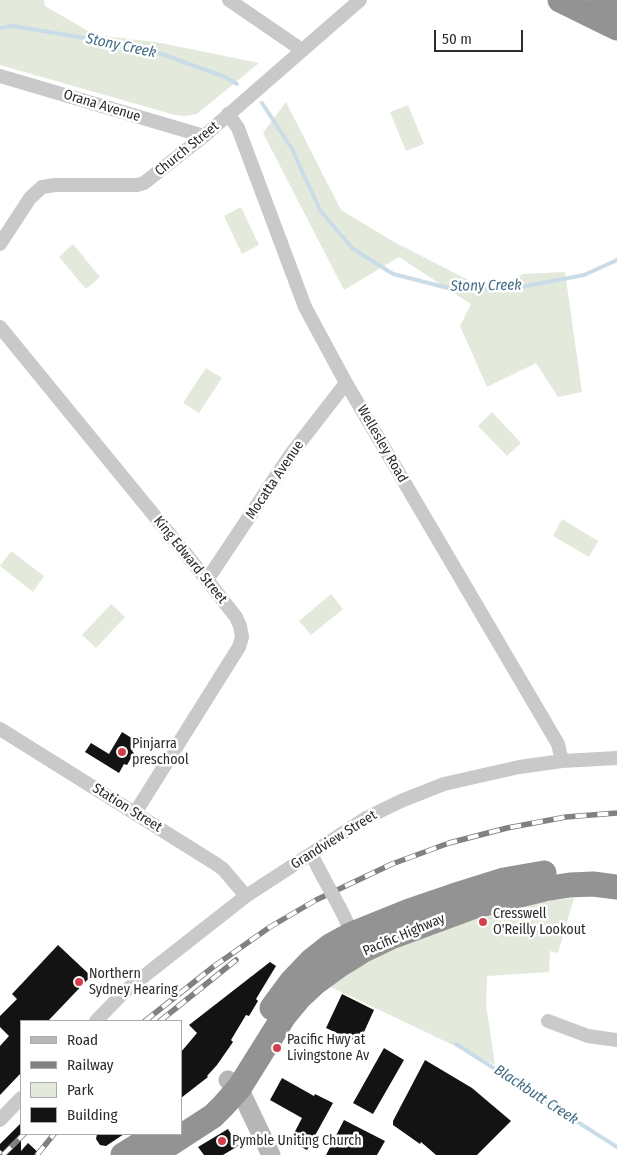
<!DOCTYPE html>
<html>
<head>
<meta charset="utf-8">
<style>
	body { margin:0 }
	#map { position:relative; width:617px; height:1155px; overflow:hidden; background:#fff; font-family:"Fira Sans Condensed",sans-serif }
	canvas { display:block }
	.legend { position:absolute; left:20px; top:1020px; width:162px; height:115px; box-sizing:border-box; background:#fff; border:1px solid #ababab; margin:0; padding:6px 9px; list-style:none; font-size:15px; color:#2c2c2c }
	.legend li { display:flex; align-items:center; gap:10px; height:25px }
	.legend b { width:25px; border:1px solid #ababab }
	.scale { position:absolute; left:434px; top:30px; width:89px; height:22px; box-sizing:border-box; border:2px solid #2c2c2c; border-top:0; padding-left:6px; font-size:15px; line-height:18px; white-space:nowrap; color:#2c2c2c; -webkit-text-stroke:4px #fff; paint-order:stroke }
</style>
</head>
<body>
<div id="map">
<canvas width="617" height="1155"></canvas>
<ul class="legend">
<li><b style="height:6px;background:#b6b6b6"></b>Road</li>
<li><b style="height:6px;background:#818181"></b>Railway</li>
<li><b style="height:14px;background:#e3e9db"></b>Park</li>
<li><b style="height:14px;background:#131313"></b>Building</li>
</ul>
<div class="scale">50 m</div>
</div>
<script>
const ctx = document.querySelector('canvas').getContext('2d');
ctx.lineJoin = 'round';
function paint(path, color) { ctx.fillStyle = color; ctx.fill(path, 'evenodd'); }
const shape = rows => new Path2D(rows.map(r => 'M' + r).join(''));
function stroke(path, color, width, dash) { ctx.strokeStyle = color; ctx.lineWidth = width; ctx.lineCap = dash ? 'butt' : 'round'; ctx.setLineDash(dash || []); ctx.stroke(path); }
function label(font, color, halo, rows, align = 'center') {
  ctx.font = font + ' "Fira Sans Condensed",sans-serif'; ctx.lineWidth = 5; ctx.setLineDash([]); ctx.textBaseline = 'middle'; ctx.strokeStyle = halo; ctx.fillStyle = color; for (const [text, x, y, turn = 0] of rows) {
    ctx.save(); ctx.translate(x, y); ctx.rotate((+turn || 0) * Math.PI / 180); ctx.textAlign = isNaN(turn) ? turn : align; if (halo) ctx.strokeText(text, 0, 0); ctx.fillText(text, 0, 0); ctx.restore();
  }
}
const green = shape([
	[0,0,44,0,45,6,95,35,156,42,259,63,197,114,185,116,175,115,0,65],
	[286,102,341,210,394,242,492,292,523,274,565,272,582,392,558,397,536,363,487,387,460,326,471,304,399,257,344,290,263,133],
	[408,105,424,144,406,151,390,112],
	[241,207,259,245,242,254,224,216],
	[73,244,100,277,86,289,59,257],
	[206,368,222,378,199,413,183,403],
	[492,412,521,443,507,456,478,426],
	[562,519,598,541,589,557,553,536],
	[11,551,44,576,33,592,0,566],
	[331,594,343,609,311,635,299,621],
	[111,604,125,617,96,648,82,635],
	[574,898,558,953,550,951,549,972,487,976,486,1004,495,1065,331,987,352,970,411,941,498,911,553,900]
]);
const stream = shape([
	[0,28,13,26,145,48,225,77,237,84],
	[262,103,292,149,320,210,352,248,393,274,448,288,511,289,584,275,617,260],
	[456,1044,617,1147]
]);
const building = shape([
	[122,732,138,742,132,751,134,753,127,765,124,764,119,773,85,752,91,743,109,754],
	[58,945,91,976,48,1021,21,1021,21,1073,0,1095,0,1046,9,1036,0,1027,0,1016,17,999,12,994],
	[270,962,276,966,256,999,258,1001,249,1016,246,1015,231,1040,233,1042,217,1065,207,1076,208,1077,181,1098,181,1052,197,1033,189,1025],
	[342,994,374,1010,359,1043,326,1028],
	[384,1048,404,1060,373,1114,353,1103],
	[425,1060,472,1088,511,1121,477,1155,436,1155,421,1142,420,1144,393,1125,393,1121],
	[282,1078,314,1096,315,1094,333,1103,307,1150,290,1141,302,1118,270,1100],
	[344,1120,385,1141,377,1155,326,1155],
	[21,1123,21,1151,28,1143,41,1155,6,1155,0,1150,0,1144],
	[228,1129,238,1146,223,1155,204,1155,198,1147],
	[97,1134,124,1134,106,1146,100,1145,96,1139]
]);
const street = shape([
	[229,0,302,50],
	[0,76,204,136],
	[228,114,238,128,305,307,346,383,558,744,562,761],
	[0,244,30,198,42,187,55,185,137,185,144,183,204,136,360,0],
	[0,327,207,580,236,617,240,626,242,637,239,647,135,813],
	[207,580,291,454,346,383],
	[0,729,216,864,223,869,246,896],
	[311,854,323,877],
	[340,908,355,939],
	[96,1021,125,991,246,896,366,818,401,801,444,784,519,767,562,761,617,758],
	[548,1021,588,1036,617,1040],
	[0,1120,21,1098]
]);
const secondary = shape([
	[228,1080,239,1088,271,1155]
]);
const highway = shape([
	[560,0,617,28],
	[602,0,617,7],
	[272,1008,292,981,311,961,330,946,352,934,409,911,453,896,504,880,544,873],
	[123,1155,157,1134],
	[153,1155,213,1116,223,1106,239,1088,284,1016,299,998,315,983,341,964,362,951,391,937,475,906,544,889,570,885,593,884,617,887]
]);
const rail = shape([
	[145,1021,213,967,270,927,316,900,392,864,449,843,507,828,566,817,617,813],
	[160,1021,236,960],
	[3,1155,24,1134],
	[37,1155,54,1134]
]);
const streetBridge = shape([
	[323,877,340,908]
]);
const markers = [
	[122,752,5,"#d33f4c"],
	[483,922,5,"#d33f4c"],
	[79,982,5,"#d33f4c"],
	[277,1048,5,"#d33f4c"],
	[222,1141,5,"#d33f4c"]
];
const streetNames = [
	["Orana Avenue",102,106,17],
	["Church Street",187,149,-39],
	["Wellesley Road",382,444,60],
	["Mocatta Avenue",275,480,-56],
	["King Edward Street",190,560,51],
	["Station Street",127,808,32],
	["Grandview Street",334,840,-32],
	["Pacific Highway",404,935,-23]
];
const poiNames = [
	["Pinjarra",132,744],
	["preschool",132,760],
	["Cresswell",493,914],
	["O'Reilly Lookout",493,930],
	["Northern",89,974],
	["Sydney Hearing",89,990],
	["Pacific Hwy at",287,1040],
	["Livingstone Av",287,1056],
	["Pymble Uniting Church",232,1141]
];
const waterNames = [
	["Stony Creek",121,46,12],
	["Stony Creek",486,286,-1],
	["Blackbutt Creek",536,1095,33]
];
paint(green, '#e3e9db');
stroke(stream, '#c9dce7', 4);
paint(building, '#131313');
stroke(street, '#c9c9c9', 14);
stroke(secondary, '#b6b6b6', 19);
stroke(highway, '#939393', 25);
stroke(rail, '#818181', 5.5);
stroke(rail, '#fff', 4, [11]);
stroke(streetBridge, '#c9c9c9', 14);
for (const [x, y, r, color] of markers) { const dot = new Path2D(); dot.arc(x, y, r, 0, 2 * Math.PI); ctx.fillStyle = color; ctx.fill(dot); stroke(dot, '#fff', 2); }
label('14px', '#2c2c2c', '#fff', streetNames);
label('14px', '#2c2c2c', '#fff', poiNames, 'left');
label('italic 15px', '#436d86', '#fff', waterNames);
</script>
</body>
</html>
